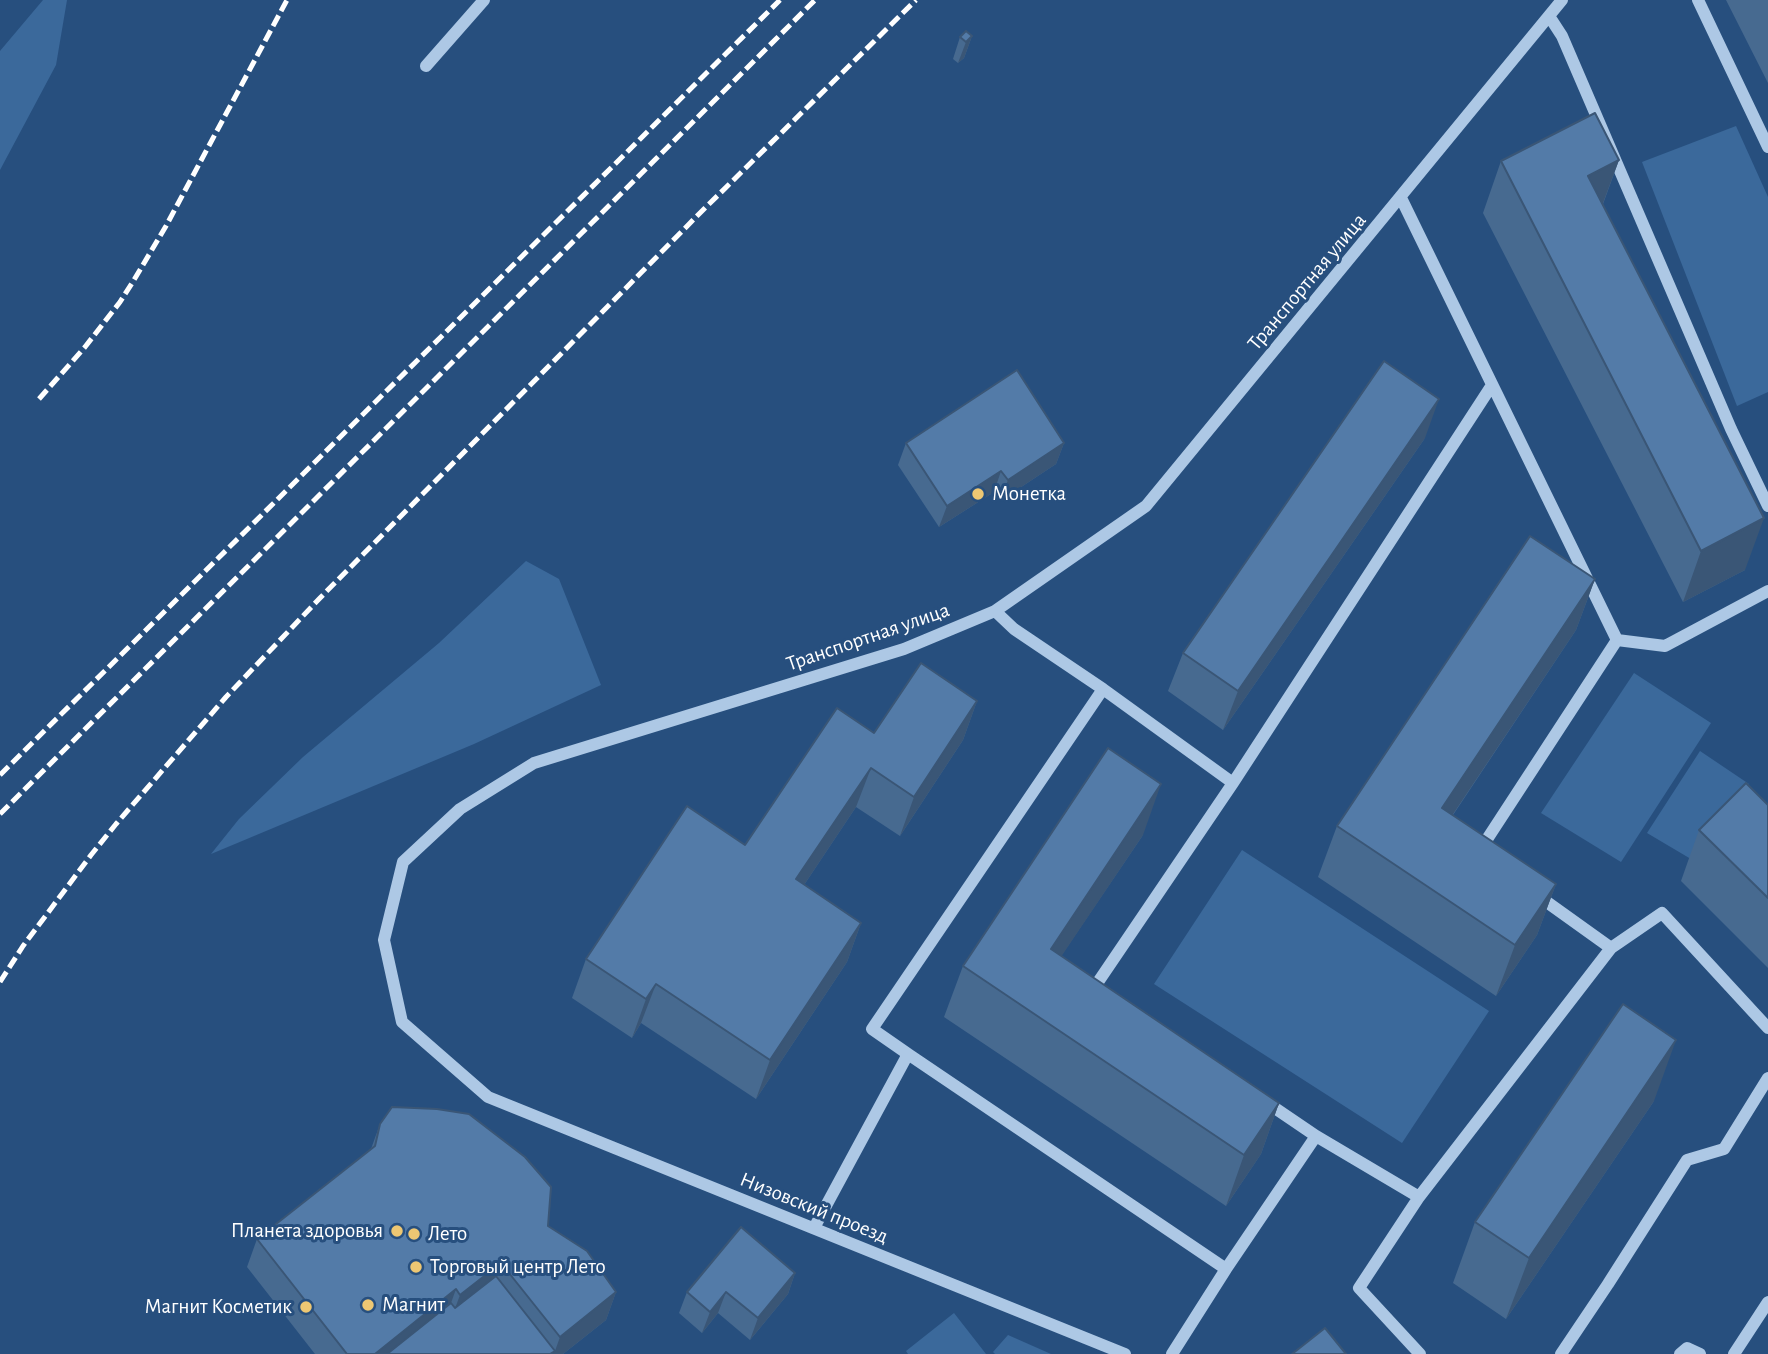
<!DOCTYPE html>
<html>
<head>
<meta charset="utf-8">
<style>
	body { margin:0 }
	canvas { display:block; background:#274f7e }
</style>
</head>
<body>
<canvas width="1768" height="1354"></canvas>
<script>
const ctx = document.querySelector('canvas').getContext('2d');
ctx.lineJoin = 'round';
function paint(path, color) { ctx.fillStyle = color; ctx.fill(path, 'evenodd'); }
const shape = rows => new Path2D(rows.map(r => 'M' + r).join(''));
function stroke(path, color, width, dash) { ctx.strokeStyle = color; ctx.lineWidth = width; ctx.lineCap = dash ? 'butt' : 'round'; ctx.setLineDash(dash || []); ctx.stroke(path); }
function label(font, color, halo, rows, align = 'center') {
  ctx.font = font + ' "Alegreya Sans",sans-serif'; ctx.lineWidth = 6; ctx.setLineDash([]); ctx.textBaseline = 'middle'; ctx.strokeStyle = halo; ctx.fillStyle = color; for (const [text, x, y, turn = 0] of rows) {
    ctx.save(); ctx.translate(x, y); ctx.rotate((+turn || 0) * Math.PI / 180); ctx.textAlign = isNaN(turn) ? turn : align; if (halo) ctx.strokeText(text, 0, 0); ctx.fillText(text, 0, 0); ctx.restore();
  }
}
const green = shape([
	[43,0,67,0,56,65,0,170,0,51],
	[1736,126,1768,197,1768,392,1737,406,1642,162],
	[526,561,559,579,601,685,474,744,211,854,239,819,303,757,439,643],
	[1634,673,1711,723,1621,862,1541,813],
	[1700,751,1749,784,1696,862,1647,833],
	[1242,850,1489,1011,1402,1143,1154,984],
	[954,1313,986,1354,908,1354,906,1351],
	[1008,1335,1051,1354,995,1354,993,1352]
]);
const minor = shape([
	[1698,0,1768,147],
	[1549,16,1562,36,1731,429,1768,506],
	[426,66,484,0],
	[1401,198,1617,640,1665,646,1768,591],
	[995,611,1014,629,1103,689,1233,783],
	[1480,850,1617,640],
	[1537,895,1611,948],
	[1100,991,1094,988,1233,783,1492,385],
	[908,1054,1226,1269],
	[1316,1136,1419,1197,1611,948,1662,913,1768,1028],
	[1419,1197,1359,1288,1420,1354],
	[814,1228,908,1054,872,1029,1103,689],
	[1125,1354,488,1097,402,1022,384,940,403,862,460,809,534,763,904,649,995,611,1146,506,1562,0],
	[1172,1354,1226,1269,1316,1136,1263,1100],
	[1561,1354,1608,1284,1687,1160,1724,1149,1768,1078],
	[1680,1354,1687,1348,1700,1354],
	[1734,1354,1768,1302]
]);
const rail = shape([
	[39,399,85,347,120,302,134,280,166,226,287,0],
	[0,775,780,0],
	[0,814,815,0],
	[0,982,23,946,91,855,116,824,226,697,320,598,699,214,916,0]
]);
const wall = shape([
	[1726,0,1768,0,1768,83],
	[972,36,964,58,958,63,953,59,960,37],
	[1619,160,1603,204,1745,570,1683,602,1483,213,1501,161],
	[1425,438,1223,730,1168,691,1183,653],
	[906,443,1064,443,1056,464,1000,501,994,492,939,527,898,465],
	[1595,579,1576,630,1453,815,1556,884,1537,935,1496,996,1318,877,1337,826],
	[977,701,963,740,900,836,856,807,804,885,861,923,847,962,756,1099,641,1023,632,1038,572,998,586,959,745,845,874,733],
	[1768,805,1768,968,1681,881,1699,830],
	[1143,835,1061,956,1279,1103,1261,1154,1226,1206,944,1017,963,966],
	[1654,1101,1506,1319,1453,1283,1475,1222],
	[380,1124,548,1226,616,1292,606,1320,563,1354,315,1354,247,1267,257,1239,371,1149],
	[795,1273,788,1294,750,1340,718,1313,702,1333,679,1313,687,1292]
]);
const shadedWall = shape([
	[972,36,964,58,958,63,966,42],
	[1619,160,1600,211,1588,176],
	[1439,399,1425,438,1223,730,1238,691],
	[1064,443,1056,464,1000,501,1008,480],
	[1001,471,994,492,939,527,947,506],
	[1764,518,1745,570,1683,602,1701,551],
	[1595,579,1576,630,1423,859,1442,808],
	[977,701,963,740,900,836,914,797],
	[871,768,856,807,782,918,796,879],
	[1161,784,1143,835,1032,1000,1051,949],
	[1556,884,1537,935,1496,996,1515,945],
	[861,923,847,962,756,1099,770,1060],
	[656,984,641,1023,632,1038,646,999],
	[1676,1040,1654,1101,1506,1319,1529,1258],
	[1279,1103,1261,1154,1226,1206,1244,1155],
	[501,1263,490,1291,450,1322,460,1295],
	[795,1273,788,1294,750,1340,758,1318],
	[456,1289,446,1317,399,1354,375,1354],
	[616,1292,606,1320,563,1354,550,1354,555,1351,560,1337],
	[726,1292,718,1313,702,1333,710,1312]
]);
const building = shape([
	[966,31,972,36,966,42,960,37,966,31],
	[1595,113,1619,160,1588,176,1764,518,1701,551,1501,161,1595,113],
	[1384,361,1439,399,1238,691,1183,653,1384,361],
	[1017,370,1064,443,1008,480,1001,471,947,506,906,443,1017,370],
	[1530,536,1595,579,1442,808,1556,884,1515,945,1337,826,1530,536],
	[921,663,977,701,914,797,871,768,796,879,861,923,770,1060,656,984,646,999,586,959,687,806,745,845,837,708,874,733,921,663],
	[1108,748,1161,784,1051,949,1279,1103,1244,1155,963,966,1108,748],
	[1746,783,1768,805,1768,898,1699,830,1746,783],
	[1623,1004,1676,1040,1529,1258,1475,1222,1623,1004],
	[392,1107,437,1109,469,1114,525,1157,551,1187,548,1226,587,1251,616,1292,560,1337,501,1263,460,1295,456,1289,375,1354,347,1354,257,1239,375,1146,380,1124,392,1107],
	[741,1227,795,1273,758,1318,726,1292,710,1312,687,1292,741,1227],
	[496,1276,555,1351,550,1354,387,1354,451,1303,455,1308,496,1276],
	[1325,1328,1346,1354,1292,1354,1325,1328]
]);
const markers = [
	[978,494,7,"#edc773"],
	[397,1231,7,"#edc773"],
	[414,1234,7,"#edc773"],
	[416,1267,7,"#edc773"],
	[368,1305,7,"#edc773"],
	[306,1307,7,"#edc773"]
];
const streetNames = [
	["Транспортная улица",1307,282,-50],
	["Транспортная улица",868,637,-19],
	["Низовский проезд",814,1208,22]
];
const poiNames = [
	["Монетка",992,494],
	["Планета здоровья",383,1231,"right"],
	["Лето",428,1234],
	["Торговый центр Лето",430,1267],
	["Магнит",382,1305],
	["Магнит Косметик",292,1307,"right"]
];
paint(green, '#3b699b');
stroke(minor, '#adc8e5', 12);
stroke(rail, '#fff', 5, [12, 5]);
paint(wall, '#476a90');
paint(shadedWall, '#3a5676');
paint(building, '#537ba8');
stroke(building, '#3a5676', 2);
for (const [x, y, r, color] of markers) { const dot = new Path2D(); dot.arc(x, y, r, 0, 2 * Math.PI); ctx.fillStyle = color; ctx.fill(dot); stroke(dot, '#274f7e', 2.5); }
label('21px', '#fff', '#274f7e', streetNames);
label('21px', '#fff', '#274f7e', poiNames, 'left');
</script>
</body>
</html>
